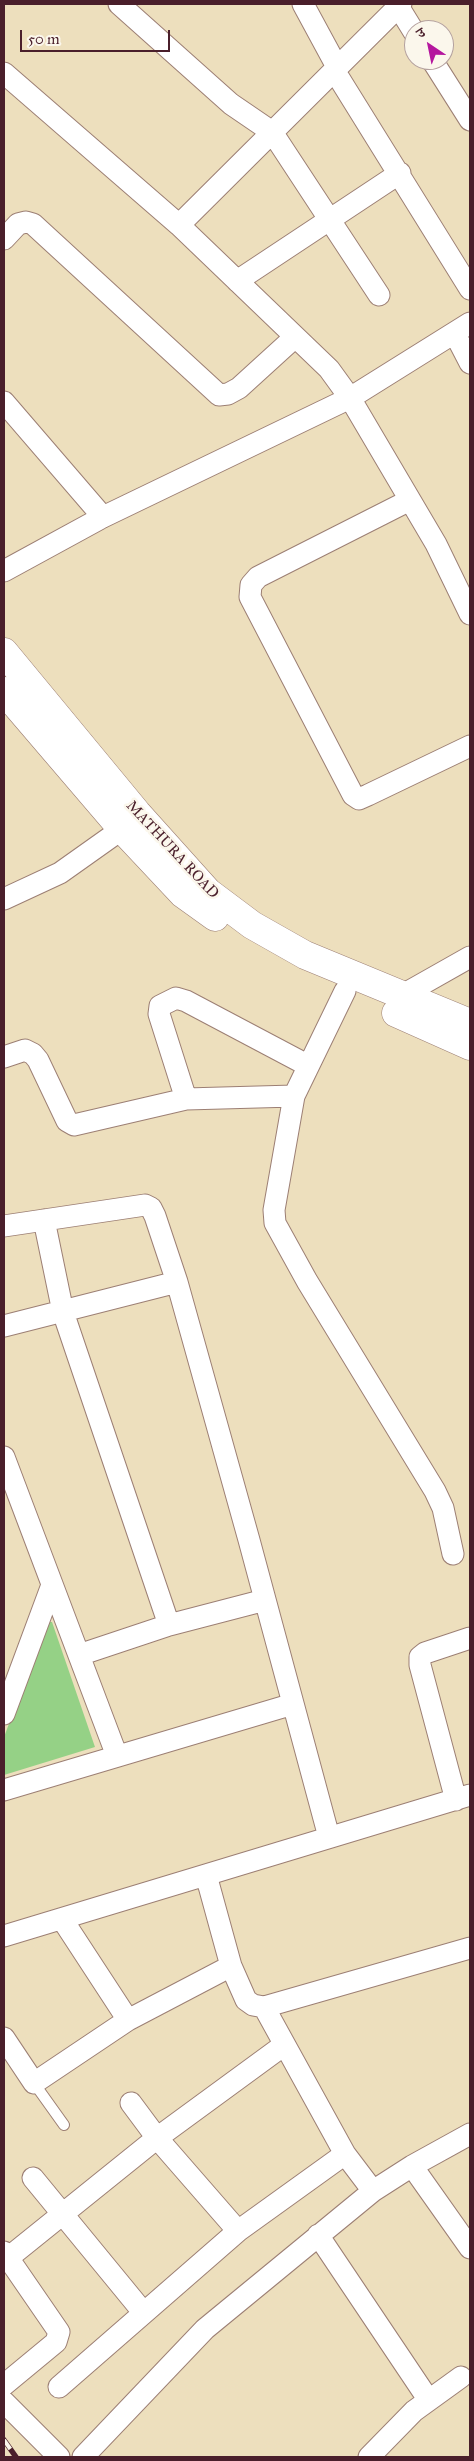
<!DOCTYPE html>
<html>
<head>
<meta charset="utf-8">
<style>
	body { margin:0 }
	#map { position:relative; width:474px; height:2461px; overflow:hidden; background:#eddfbd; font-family:"IM FELL Great Primer","Noto Serif Devanagari",serif }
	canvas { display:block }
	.frame { position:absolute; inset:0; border:5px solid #4a1f2b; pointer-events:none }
	.north { position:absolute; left:404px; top:20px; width:50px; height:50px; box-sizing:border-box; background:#fbf7ec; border:1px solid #b4a19f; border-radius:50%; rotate:326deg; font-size:14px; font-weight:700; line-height:20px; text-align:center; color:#4a1f2b }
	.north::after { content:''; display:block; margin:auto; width:18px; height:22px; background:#b5179e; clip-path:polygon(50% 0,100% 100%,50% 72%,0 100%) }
	.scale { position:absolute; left:20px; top:30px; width:150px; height:22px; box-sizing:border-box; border:2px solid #4a1f2b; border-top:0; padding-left:6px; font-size:15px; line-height:18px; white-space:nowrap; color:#4a1f2b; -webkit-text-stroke:4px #fbf7ec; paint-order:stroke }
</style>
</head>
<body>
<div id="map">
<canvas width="474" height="2461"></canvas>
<div class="frame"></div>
<div class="north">उ</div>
<div class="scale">50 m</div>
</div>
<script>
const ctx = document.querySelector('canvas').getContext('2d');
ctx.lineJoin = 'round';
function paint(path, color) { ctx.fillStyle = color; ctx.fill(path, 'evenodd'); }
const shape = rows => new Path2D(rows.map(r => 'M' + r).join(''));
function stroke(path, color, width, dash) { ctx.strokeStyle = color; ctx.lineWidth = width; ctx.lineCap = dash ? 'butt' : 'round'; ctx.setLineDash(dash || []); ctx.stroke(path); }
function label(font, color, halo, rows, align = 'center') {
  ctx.font = font + ' "IM FELL Great Primer",serif'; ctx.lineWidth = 5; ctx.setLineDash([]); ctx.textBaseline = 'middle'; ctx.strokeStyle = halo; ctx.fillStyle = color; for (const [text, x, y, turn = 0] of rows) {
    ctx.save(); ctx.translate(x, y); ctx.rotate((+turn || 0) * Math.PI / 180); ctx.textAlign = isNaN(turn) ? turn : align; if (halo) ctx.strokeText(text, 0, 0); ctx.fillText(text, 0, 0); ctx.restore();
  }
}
const green = shape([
	[47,1622,52,1622,95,1747,4,1775,4,1737]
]);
const lane = shape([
	[34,2083,64,2125]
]);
const street = shape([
	[119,4,231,104,272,132,379,295],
	[303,4,336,65,334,70,470,289],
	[398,6,414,32],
	[432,60,470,120],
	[4,73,179,225,329,369,350,398,103,517,4,571],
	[179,225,401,4],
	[4,239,18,224,26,222,33,224,219,395,228,394,239,388,295,337],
	[237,281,400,173],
	[470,323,350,398,436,544,470,614],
	[455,334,470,363],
	[4,402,103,517],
	[410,500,258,577,251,585,250,597,353,795,359,799,368,795,470,746],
	[4,899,60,873,122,829],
	[345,991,294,1096,274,1210,275,1223,307,1281,435,1491,443,1508,453,1554],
	[401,996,470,957],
	[4,1057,25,1050,33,1054,38,1060,67,1121,74,1125,186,1099,294,1096],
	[186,1099,159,1014,160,1006,176,998,186,1001,307,1065],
	[44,1220,63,1312,169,1625,79,1655],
	[4,1226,145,1205,151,1208,155,1216,177,1282,249,1540,329,1837],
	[4,1326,177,1282],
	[4,1457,117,1756],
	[169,1625,265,1600],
	[4,1714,52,1585],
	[4,1790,293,1704],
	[456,1800,420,1665,420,1657,425,1653,470,1638],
	[206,1875,231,1966,246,2000,253,2005,264,2007,470,1948],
	[62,1919,128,2020],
	[4,1936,470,1795],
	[264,2007,345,2154,373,2191,412,2166,470,2134],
	[4,2038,34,2083,128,2020,231,1966],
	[131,2103,157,2138,238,2231],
	[412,2166,470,2248],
	[33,2178,143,2312],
	[318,2235,428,2399],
	[4,2252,59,2332,56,2342,4,2385],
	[8,2258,157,2138,284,2045],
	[59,2387,238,2231,345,2154],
	[4,2402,59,2457],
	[83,2457,205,2329,373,2191],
	[369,2457,414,2411,461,2377]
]);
const secondary = shape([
	[4,652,137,813,208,892,252,925,305,955,470,1023],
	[4,691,122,829,183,894,215,917],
	[396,1013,470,1046]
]);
const rail = shape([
	[4,2440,16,2457]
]);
const streetNames = [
	["MATHURA ROAD",172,850,47]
];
paint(green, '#95d186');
stroke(lane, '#9c7f74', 12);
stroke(street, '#9c7f74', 23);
stroke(secondary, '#9c7f74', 29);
stroke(lane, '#fff', 10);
stroke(street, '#fff', 21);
stroke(secondary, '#fff', 28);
stroke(rail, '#4a1f2b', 5.5);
stroke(rail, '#fbf7ec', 4, [11]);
label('15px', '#4a1f2b', '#fbf7ec', streetNames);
</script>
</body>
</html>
